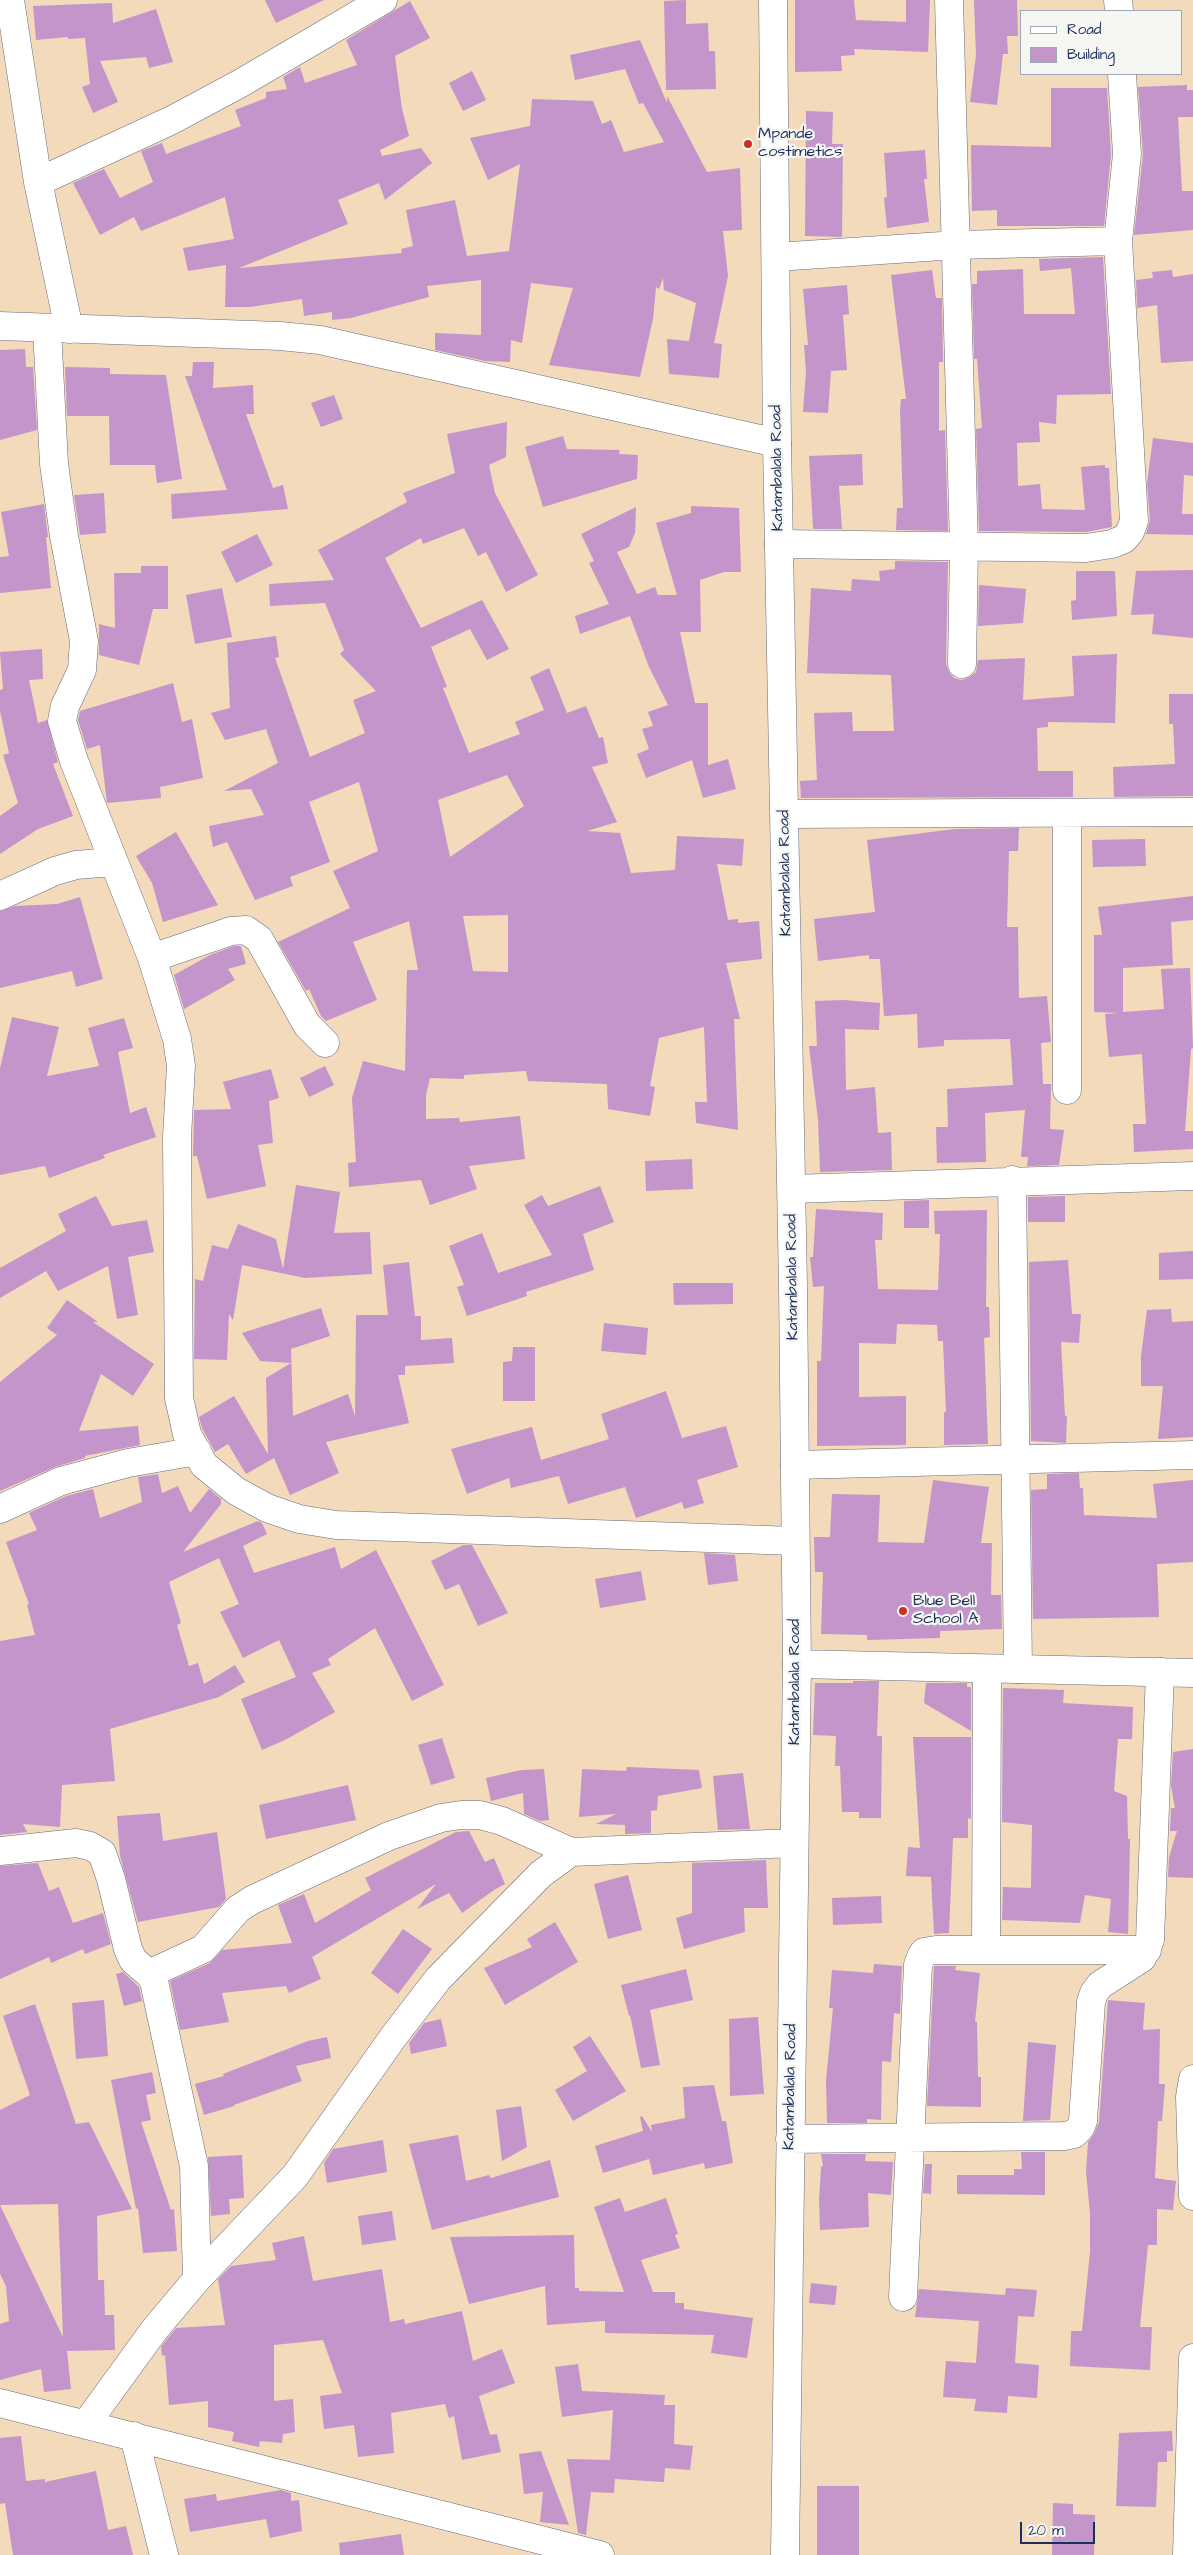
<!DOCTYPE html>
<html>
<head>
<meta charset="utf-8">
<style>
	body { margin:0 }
	#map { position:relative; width:1193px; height:2555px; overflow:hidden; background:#f2daba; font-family:"Architects Daughter",sans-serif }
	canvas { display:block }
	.legend { position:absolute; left:1020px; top:10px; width:162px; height:65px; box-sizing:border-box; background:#f6f6f2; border:1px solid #9ea6b7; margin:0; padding:6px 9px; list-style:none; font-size:15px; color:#1b2f5e }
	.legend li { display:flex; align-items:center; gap:10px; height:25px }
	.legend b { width:25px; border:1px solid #9ea6b7 }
	.scale { position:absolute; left:1020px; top:2522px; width:75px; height:22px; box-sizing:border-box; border:2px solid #1b2f5e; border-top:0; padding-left:6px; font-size:15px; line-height:18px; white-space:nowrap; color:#1b2f5e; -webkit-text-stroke:4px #f6f6f2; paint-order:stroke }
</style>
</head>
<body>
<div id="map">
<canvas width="1193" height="2555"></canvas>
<ul class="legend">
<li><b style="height:6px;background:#fff"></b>Road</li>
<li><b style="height:14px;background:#c395cb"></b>Building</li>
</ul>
<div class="scale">20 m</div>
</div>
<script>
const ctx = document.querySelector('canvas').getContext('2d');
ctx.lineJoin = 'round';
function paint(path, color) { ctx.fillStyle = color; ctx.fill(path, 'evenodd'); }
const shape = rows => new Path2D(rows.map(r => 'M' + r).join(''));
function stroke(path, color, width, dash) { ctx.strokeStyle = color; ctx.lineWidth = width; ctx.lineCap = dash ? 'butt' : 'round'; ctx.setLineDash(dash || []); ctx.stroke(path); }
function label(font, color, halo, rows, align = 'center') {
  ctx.font = font + ' "Architects Daughter",sans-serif'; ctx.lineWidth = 4.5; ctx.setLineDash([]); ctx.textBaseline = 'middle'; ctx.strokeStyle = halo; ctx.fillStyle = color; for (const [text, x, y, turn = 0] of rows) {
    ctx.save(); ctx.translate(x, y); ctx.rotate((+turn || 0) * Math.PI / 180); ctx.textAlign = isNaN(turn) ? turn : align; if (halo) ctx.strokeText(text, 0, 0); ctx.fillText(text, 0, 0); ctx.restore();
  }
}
const building = shape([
	[265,0,324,0,276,23],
	[686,0,686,24,708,23,709,51,715,51,716,89,666,90,664,1],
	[795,0,854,0,856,20,906,22,906,0,930,0,928,52,854,49,855,55,841,56,842,71,795,72],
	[974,0,1017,0,1018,36,1007,36,1008,54,1003,54,997,105,970,102,976,55],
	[410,1,430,38,395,56,402,109,409,136,380,150,382,156,421,148,432,163,385,200,379,183,338,200,348,224,239,268,402,253,401,249,413,246,406,210,455,200,467,256,509,251,520,164,488,180,470,138,530,126,532,99,593,101,602,124,611,120,624,152,664,142,643,103,639,104,625,69,575,80,570,55,640,40,667,103,667,96,707,172,740,168,742,230,723,231,728,276,714,343,722,344,719,378,669,374,667,339,689,341,696,303,664,290,663,278,659,289,656,287,653,319,640,377,549,365,573,288,531,283,522,343,511,340,510,362,485,361,435,350,435,333,481,335,481,280,427,286,429,297,351,318,332,320,332,312,304,316,302,299,250,307,225,307,226,265,188,271,183,248,234,239,225,197,141,231,134,217,100,235,73,183,104,169,120,198,153,182,141,151,162,143,166,154,241,126,235,110,266,98,266,92,287,89,283,77,300,67,305,83,357,65,346,40],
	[112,3,113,23,156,9,173,62,149,68,146,57,100,61,118,102,93,113,82,87,90,84,85,38,68,39,68,37,36,40,33,6],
	[472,71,486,100,463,111,449,83],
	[1187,85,1187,90,1193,90,1193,117,1178,117,1182,191,1193,191,1193,230,1134,235,1143,155,1138,87],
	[1051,88,1107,88,1111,154,1104,226,997,226,997,210,972,211,971,145,1051,147],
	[806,111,833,112,832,144,843,144,842,237,805,236],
	[925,150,927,179,924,179,929,222,887,228,884,198,887,197,884,153],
	[1103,257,1111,394,1057,395,1056,424,1039,422,1040,442,1017,443,1018,486,1040,484,1042,509,1085,510,1081,467,1105,465,1105,468,1109,468,1112,527,1086,532,979,531,976,429,982,428,977,359,974,359,972,284,977,284,977,271,1023,269,1024,314,1075,314,1071,268,1040,271,1039,259],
	[932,270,936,298,942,298,943,362,939,362,939,431,945,430,948,531,896,530,897,508,903,508,900,410,901,399,906,399,891,275],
	[1172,270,1173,277,1193,274,1193,361,1161,363,1157,305,1137,308,1136,280,1153,278,1152,272],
	[847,285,849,314,843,315,847,370,831,371,828,413,803,412,806,372,804,345,808,345,803,289],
	[25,349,26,367,33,367,37,430,0,440,0,350],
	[193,362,214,362,213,388,253,385,254,414,246,414,273,488,283,485,288,509,172,519,171,494,227,490,185,376,192,376],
	[65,367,110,368,110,374,166,375,182,479,157,483,155,465,110,465,109,416,67,416],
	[334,395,343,419,321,427,311,403],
	[507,422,506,457,489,465,495,493,538,575,506,592,486,552,478,556,464,528,423,544,421,538,385,558,421,628,482,600,509,649,487,660,470,629,431,647,447,687,443,688,469,753,520,734,515,722,544,710,530,677,549,668,567,713,586,706,599,738,603,737,608,763,592,767,617,822,587,831,620,833,631,873,675,870,677,836,744,839,742,866,717,864,728,920,738,919,738,923,759,921,762,959,726,963,740,1019,734,1019,738,1130,696,1123,695,1102,707,1102,704,1027,659,1038,650,1086,655,1087,650,1116,608,1109,607,1084,528,1081,526,1071,464,1075,464,1079,430,1078,426,1095,426,1119,459,1118,460,1122,520,1116,525,1159,469,1166,477,1189,430,1205,421,1180,349,1187,348,1163,356,1162,352,1098,363,1061,405,1071,407,970,418,970,409,921,353,942,377,1000,326,1021,321,1016,309,989,306,991,278,942,350,908,333,871,378,851,359,782,309,802,330,862,290,877,293,886,255,900,227,842,213,847,209,826,264,815,251,789,224,791,278,763,266,729,225,740,211,713,230,708,227,643,276,636,279,657,275,658,310,757,365,733,353,700,376,691,340,654,344,650,325,603,270,606,269,584,334,580,318,550,407,502,403,493,455,473,447,434],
	[507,775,524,806,450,857,438,800],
	[508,915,508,972,473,971,463,916],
	[563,436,567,449,620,450,619,454,638,455,637,479,543,507,525,447],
	[1153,438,1193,443,1193,476,1184,475,1182,514,1193,514,1193,535,1146,534,1150,520,1147,483],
	[862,454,863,485,839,486,842,529,813,529,809,456],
	[104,493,106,533,80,535,74,495],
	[44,504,48,537,46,537,51,588,0,593,0,557,9,556,1,512],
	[691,506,739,508,741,572,724,572,700,580,701,632,680,632,695,703,708,703,708,765,728,759,736,789,703,798,692,760,646,778,637,754,649,749,642,729,653,726,648,712,668,705,649,667,630,616,580,634,575,616,609,604,589,563,594,561,581,534,636,507,635,533,629,547,617,552,637,594,655,587,658,595,677,595,656,523,691,513],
	[257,534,273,565,236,583,221,552],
	[895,561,948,562,946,664,949,672,954,678,962,680,970,677,976,672,978,660,1025,658,1023,700,1074,696,1072,656,1117,654,1115,723,1048,722,1048,727,1037,728,1038,771,1073,771,1073,797,801,798,800,781,817,780,814,713,852,712,853,731,894,731,891,675,807,673,811,588,851,591,852,579,880,581,879,571,895,569],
	[141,566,168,566,168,609,153,609,139,665,99,655,99,624,115,628,114,573,141,573],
	[1193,570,1193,638,1152,634,1154,614,1131,615,1136,571],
	[1076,571,1115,571,1117,616,1072,620,1071,601,1076,600],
	[979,585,1026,589,1023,623,978,626],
	[222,588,232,637,195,644,186,595],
	[42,649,43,679,29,680,38,723,47,720,58,762,53,764,73,816,38,829,0,854,0,816,18,803,3,755,9,753,0,711,0,690,3,689,0,652],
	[173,683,182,722,192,719,203,778,160,787,161,798,107,803,100,745,87,749,78,720,80,711],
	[1169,694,1193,694,1193,796,1114,797,1113,767,1175,764,1173,724,1169,724],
	[1019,828,1018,851,1009,851,1007,927,1018,927,1019,998,1047,996,1051,1042,1041,1043,1043,1084,1051,1084,1050,1129,1064,1130,1059,1165,1027,1166,1028,1157,1021,1157,1025,1110,985,1113,986,1162,937,1163,936,1127,948,1127,947,1089,1013,1085,1010,1039,944,1040,944,1046,918,1048,917,1014,884,1016,880,959,869,959,869,955,818,961,814,919,875,912,867,840,955,829],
	[176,832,218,905,163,922,152,883,136,856],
	[1145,839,1146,866,1093,867,1092,840],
	[1193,896,1193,920,1171,922,1173,965,1123,968,1123,1012,1164,1009,1161,969,1190,968,1193,1048,1191,1049,1185,1131,1193,1131,1193,1149,1134,1152,1133,1124,1146,1124,1142,1054,1109,1057,1105,1014,1119,1013,1094,1012,1094,935,1102,935,1098,907],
	[80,897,103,979,76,987,72,971,0,988,0,911,15,906,57,904],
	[234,946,241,946,246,964,228,969,235,980,184,1009,174,975,210,955],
	[844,1000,880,1003,879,1030,845,1029,846,1090,875,1087,878,1133,891,1132,892,1170,820,1172,818,1120,809,1046,817,1046,815,1001],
	[12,1017,59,1027,47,1076,99,1066,88,1028,124,1018,133,1048,118,1052,130,1113,146,1107,156,1137,103,1155,105,1158,49,1178,45,1166,0,1175,0,1068],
	[325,1066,334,1085,309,1097,300,1078],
	[271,1069,279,1098,269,1101,273,1143,258,1145,266,1186,207,1199,197,1156,193,1156,194,1110,231,1109,223,1082],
	[692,1159,693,1189,646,1191,645,1161],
	[296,1185,340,1192,334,1233,370,1232,372,1274,305,1278,242,1265,233,1320,229,1314,227,1360,194,1359,195,1279,203,1281,212,1245,228,1249,238,1224,276,1239,283,1269],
	[600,1186,614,1222,583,1234,594,1270,526,1292,527,1296,467,1316,457,1287,464,1285,449,1246,482,1233,498,1273,552,1255,524,1205,542,1195,548,1206],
	[96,1196,112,1226,147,1220,154,1252,128,1257,138,1315,117,1319,108,1266,58,1291,46,1271,0,1298,0,1268,66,1231,58,1214],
	[1065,1196,1065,1222,1028,1222,1028,1197],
	[929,1200,929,1228,904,1228,904,1201],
	[816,1209,883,1213,882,1240,875,1240,878,1289,938,1290,940,1234,935,1234,934,1211,987,1210,986,1307,989,1307,990,1337,984,1338,988,1444,944,1445,944,1412,946,1412,943,1341,938,1341,937,1325,897,1324,896,1344,859,1343,859,1397,906,1396,906,1445,817,1446,817,1361,821,1361,824,1286,813,1287,810,1257,813,1257],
	[1193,1251,1193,1279,1159,1280,1159,1253],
	[1068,1260,1072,1314,1081,1314,1079,1343,1061,1342,1065,1416,1067,1416,1066,1443,1031,1441,1029,1262],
	[409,1262,415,1316,421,1316,421,1340,452,1338,454,1363,405,1366,405,1375,398,1375,409,1423,326,1442,339,1473,290,1495,274,1458,246,1474,228,1444,215,1452,202,1428,199,1417,234,1396,268,1454,266,1378,291,1363,260,1361,242,1333,321,1308,330,1336,291,1349,293,1416,348,1394,355,1416,356,1315,388,1315,383,1265],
	[673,1283,733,1283,733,1304,674,1305],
	[67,1300,98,1322,93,1322,154,1364,133,1396,101,1374,79,1431,138,1426,140,1445,85,1456,85,1458,55,1467,0,1491,0,1382,57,1335,47,1328],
	[1171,1309,1172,1322,1193,1321,1193,1437,1158,1439,1163,1386,1141,1386,1141,1356,1147,1310],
	[604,1323,648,1328,646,1355,601,1351],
	[513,1347,535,1347,535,1401,503,1401,503,1362,512,1361],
	[666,1391,682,1438,726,1426,738,1467,697,1480,704,1503,684,1509,682,1502,636,1518,625,1487,568,1504,559,1476,511,1488,509,1478,467,1494,451,1449,532,1427,541,1460,609,1439,601,1414],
	[1079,1473,1080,1488,1083,1488,1084,1515,1157,1518,1153,1484,1193,1480,1193,1562,1157,1564,1159,1617,1033,1619,1031,1490,1047,1489,1047,1474],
	[158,1474,162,1493,178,1486,190,1513,209,1489,221,1499,221,1504,183,1552,258,1521,262,1523,267,1534,243,1546,254,1573,335,1547,341,1569,376,1550,444,1685,412,1701,375,1628,328,1659,331,1665,312,1673,335,1712,285,1740,262,1750,241,1699,296,1677,279,1640,243,1658,220,1612,239,1604,219,1558,169,1582,181,1623,177,1625,189,1666,198,1663,204,1684,235,1665,245,1682,219,1697,110,1729,115,1781,62,1785,60,1827,23,1824,27,1832,0,1835,0,1641,35,1635,27,1605,29,1604,6,1542,37,1530,29,1513,66,1496,93,1489,100,1518,142,1502,138,1477],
	[933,1480,989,1487,981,1543,992,1543,991,1595,1001,1595,1002,1629,940,1631,940,1638,867,1640,867,1635,821,1634,823,1572,815,1572,814,1537,830,1537,832,1494,880,1495,878,1542,924,1543],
	[463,1545,472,1545,508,1613,478,1626,459,1584,445,1590,431,1561],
	[704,1553,735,1555,738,1581,708,1585],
	[641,1571,646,1600,600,1608,595,1579],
	[853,1681,879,1681,877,1736,882,1736,881,1818,859,1818,859,1812,842,1812,840,1766,835,1766,836,1736,813,1735,815,1683,853,1683],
	[926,1683,967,1683,967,1687,971,1687,971,1731,924,1703],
	[1003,1688,1064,1690,1063,1703,1133,1707,1132,1739,1118,1739,1114,1791,1127,1796,1128,1839,1130,1839,1128,1934,1108,1932,1111,1899,1085,1895,1080,1923,1002,1920,1003,1887,1031,1888,1032,1825,1002,1822],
	[913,1737,971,1737,971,1819,968,1818,968,1838,953,1838,949,1933,934,1934,931,1877,906,1876,908,1847,920,1848],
	[442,1738,455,1778,431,1785,418,1745],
	[1193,1749,1193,1878,1168,1877,1169,1857,1177,1831,1170,1831,1171,1808,1175,1808,1171,1786,1173,1752],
	[627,1767,699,1770,702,1788,658,1796,657,1810,651,1811,651,1833,625,1834,625,1825,596,1824,616,1814,579,1817,582,1769,626,1771],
	[544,1769,549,1820,540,1821,524,1814,523,1793,491,1801,486,1778,521,1770],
	[743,1773,750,1829,718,1830,713,1776],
	[348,1785,356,1820,266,1839,259,1805],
	[160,1813,163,1841,217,1832,226,1899,219,1907,138,1922,120,1856,117,1816],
	[469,1831,485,1862,494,1858,505,1884,494,1890,462,1913,449,1893,417,1909,436,1884,312,1957,321,1979,289,1993,286,1986,222,1993,229,2022,180,2030,170,1981,210,1963,222,1950,292,1943,278,1905,304,1894,315,1923,371,1890,365,1878,456,1832],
	[766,1860,768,1908,744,1908,745,1932,684,1949,676,1918,692,1913,692,1863],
	[38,1863,49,1891,59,1887,73,1923,103,1913,111,1944,85,1954,83,1949,51,1963,49,1957,0,1979,0,1866],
	[628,1875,642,1930,608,1939,594,1884],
	[881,1896,882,1923,833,1925,832,1898],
	[555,1922,578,1962,505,2005,484,1968,532,1947,527,1939],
	[403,1929,432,1949,398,1994,371,1973],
	[874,1964,902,1966,900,2014,894,2013,891,2062,882,2061,881,2120,867,2119,867,2123,827,2123,826,2080,833,2008,829,2008,832,1970,873,1973],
	[934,1966,956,1966,955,1970,980,1973,975,2022,977,2022,978,2077,981,2077,981,2107,927,2106],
	[686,1969,693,2000,650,2010,660,2065,641,2068,630,2015,629,2016,621,1985],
	[123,1972,139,1987,142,2001,124,2006,116,1974],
	[104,2000,108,2056,76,2059,72,2003],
	[1108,2000,1145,2003,1143,2030,1160,2029,1159,2084,1165,2084,1162,2121,1158,2121,1155,2178,1176,2181,1173,2210,1157,2209,1157,2245,1148,2245,1140,2327,1152,2327,1150,2370,1070,2366,1071,2331,1082,2331,1090,2252,1090,2213,1086,2172,1088,2142,1094,2134,1099,2122],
	[35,2004,76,2124,89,2122,132,2209,97,2216,98,2280,104,2280,105,2315,114,2315,115,2350,67,2351,71,2389,44,2392,41,2369,0,2380,0,2324,9,2321,6,2286,0,2274,0,2205,63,2337,58,2204,0,2205,0,2110,30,2095,3,2016],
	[758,2017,764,2094,730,2096,729,2019],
	[441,2019,447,2046,411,2054,409,2043,424,2023],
	[590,2036,626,2091,573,2121,555,2090,587,2071,573,2047],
	[327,2037,331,2058,296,2066,302,2081,234,2105,234,2106,204,2115,195,2084,224,2076,223,2074,308,2041],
	[1028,2042,1056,2045,1050,2120,1023,2121],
	[152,2072,156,2093,146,2095,151,2120,141,2122,171,2210,174,2209,177,2251,143,2253,138,2208,136,2209,111,2080],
	[714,2085,722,2121,726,2121,733,2163,705,2169,704,2163,653,2175,649,2159,603,2173,595,2146,643,2131,640,2117,642,2116,652,2132,651,2125,685,2118,683,2087],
	[521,2106,527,2147,502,2161,496,2110],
	[458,2135,466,2181,489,2175,491,2178,550,2160,559,2197,432,2230,409,2144],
	[383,2140,387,2172,327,2183,324,2163,333,2149],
	[1021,2152,1045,2152,1045,2195,957,2194,957,2175,1014,2175,1014,2169,1022,2169],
	[821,2154,866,2154,865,2161,893,2162,891,2195,868,2193,869,2227,820,2230,819,2201,821,2167,823,2166],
	[242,2155,244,2198,229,2199,230,2214,211,2216,208,2157],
	[925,2164,932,2164,931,2194,923,2193],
	[620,2198,625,2212,666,2198,678,2234,675,2235,680,2248,641,2260,653,2292,675,2292,675,2303,684,2303,684,2309,753,2318,747,2358,711,2353,714,2335,605,2333,605,2321,547,2325,545,2286,469,2304,450,2237,574,2235,575,2288,579,2288,579,2291,624,2292,594,2207],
	[392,2211,396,2240,362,2245,358,2216],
	[304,2236,313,2281,382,2269,390,2322,404,2319,405,2324,462,2311,473,2361,502,2349,515,2383,479,2396,490,2435,497,2434,501,2452,462,2460,454,2416,449,2418,445,2404,391,2413,394,2453,358,2457,354,2425,324,2429,320,2396,342,2393,323,2340,274,2345,274,2401,293,2399,295,2432,283,2434,282,2443,260,2441,259,2447,232,2441,234,2432,208,2427,208,2401,169,2405,165,2355,162,2356,161,2347,167,2339,176,2328,225,2325,218,2279,231,2266,276,2260,272,2243],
	[811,2283,837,2286,835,2305,809,2303],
	[1006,2288,1037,2290,1034,2317,1018,2316,1015,2363,1039,2365,1037,2398,1008,2396,1007,2413,974,2411,976,2399,943,2397,946,2361,976,2363,979,2321,915,2317,919,2289,1005,2295],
	[578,2364,582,2391,665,2395,664,2405,675,2405,674,2444,693,2446,690,2470,665,2468,664,2482,615,2479,614,2493,591,2492,586,2535,578,2533,567,2459,610,2460,613,2410,562,2417,555,2367],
	[1172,2431,1173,2451,1167,2451,1167,2462,1158,2462,1156,2507,1116,2506,1119,2433],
	[21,2436,26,2481,45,2479,45,2482,96,2471,108,2530,126,2526,133,2555,13,2555,5,2503,0,2504,0,2438],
	[541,2451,546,2465,569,2525,540,2522,543,2492,524,2494,519,2454],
	[817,2486,859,2486,859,2555,817,2555],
	[281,2490,291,2493,291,2501,299,2500,302,2531,270,2538,266,2519,190,2532,184,2499,216,2494,217,2501],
	[1053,2503,1073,2504,1073,2514,1095,2515,1094,2555,1052,2555],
	[401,2534,404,2555,340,2555,339,2543]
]);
const minor = shape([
	[10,0,38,182,69,329],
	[773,0,777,443],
	[949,0,964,547,962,664],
	[1118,0,1119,11],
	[38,182,172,120,241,83,383,0],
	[776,257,957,245,1118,241],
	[47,329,54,464,64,536,84,641,82,670,65,706,62,721,74,761,152,958,177,1039,181,1066,177,1137,179,1398,187,1434,204,1465,236,1491,267,1508,299,1519,336,1525,795,1541],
	[779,544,1086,548,1112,544,1124,539,1130,532,1134,521,1118,241,1127,154,1122,74],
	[785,814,1193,812],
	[0,896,55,871,76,865,113,862],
	[152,958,231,931,246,930,259,939,307,1025,325,1043],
	[1067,1090,1067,813],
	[1012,1180,1018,1669],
	[792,1189,1193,1176],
	[795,1465,1193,1455],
	[0,1509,61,1481,128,1463,197,1451],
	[0,1851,76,1843,90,1846,102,1853,111,1879,128,1949,133,1960,149,1974,154,1981,160,2010,194,2166,197,2279],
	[986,1950,987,1669],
	[149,1974,203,1949,238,1909,252,1900,389,1836,441,1818,461,1815,480,1815,502,1821,571,1852,794,1843],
	[1193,2079,1190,2097,1193,2196],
	[790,2139,1064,2136,1074,2134,1080,2128,1083,2121,1091,2002,1094,1993,1100,1985,1142,1958,1150,1940,1160,1672],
	[903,2297,918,1965,921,1957,924,1952,936,1950,1147,1950],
	[0,2403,600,2555],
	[86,2424,155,2329,197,2279,295,2176,394,2036,438,1979,541,1874,571,1852],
	[134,2436,164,2555],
	[785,2555,797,1664],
	[1187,2555,1193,2358]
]);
const major = shape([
	[0,326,280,336,320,340,777,443,793,1286,797,1664,1193,1673]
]);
const markers = [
	[748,144,5,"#c8321e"],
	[903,1611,5,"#c8321e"]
];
const poiNames = [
	["Mpande",758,135],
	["costimetics",758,153],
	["Blue Bell",913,1602],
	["School A",913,1620]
];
const streetNames = [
	["Katambalala Road",778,468,-91],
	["Katambalala Road",786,873,-91],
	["Katambalala Road",793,1277,-91],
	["Katambalala Road",796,1682,-90],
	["Katambalala Road",791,2087,-89]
];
paint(building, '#c395cb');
stroke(minor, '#666b7e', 29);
stroke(major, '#666b7e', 29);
stroke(minor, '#fff', 28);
stroke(major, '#fff', 28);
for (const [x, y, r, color] of markers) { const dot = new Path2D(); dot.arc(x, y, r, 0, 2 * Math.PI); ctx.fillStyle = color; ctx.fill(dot); stroke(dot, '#f6f6f2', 2); }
label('16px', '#1b2f5e', '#f6f6f2', poiNames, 'left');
label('16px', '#1b2f5e', '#f6f6f2', streetNames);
</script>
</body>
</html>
